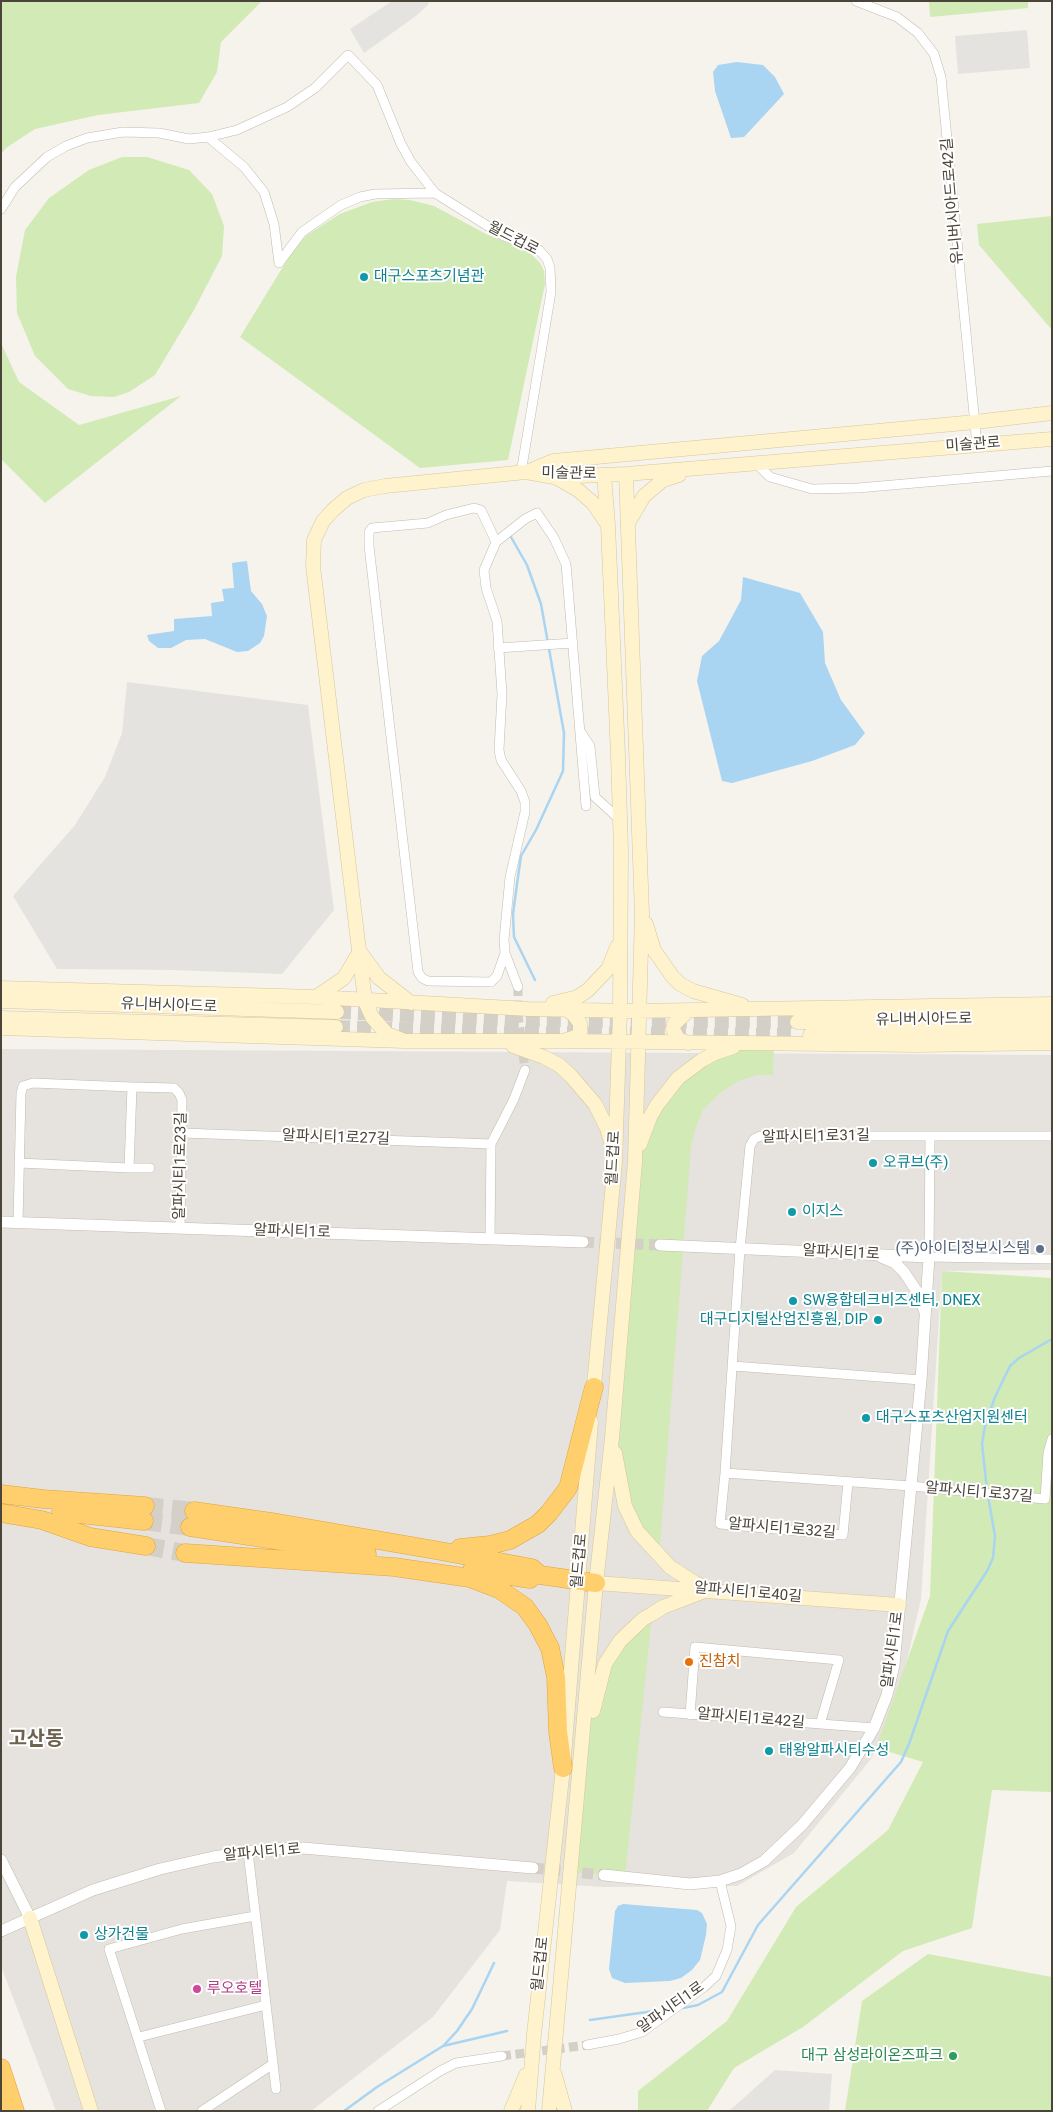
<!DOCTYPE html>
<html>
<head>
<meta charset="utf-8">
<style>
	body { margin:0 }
	#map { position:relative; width:1053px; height:2112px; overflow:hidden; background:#f6f3ec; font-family:Roboto,sans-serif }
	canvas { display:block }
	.frame { position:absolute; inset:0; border:2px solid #4b4439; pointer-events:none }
</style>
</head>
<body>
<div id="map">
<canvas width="1053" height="2112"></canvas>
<div class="frame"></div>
</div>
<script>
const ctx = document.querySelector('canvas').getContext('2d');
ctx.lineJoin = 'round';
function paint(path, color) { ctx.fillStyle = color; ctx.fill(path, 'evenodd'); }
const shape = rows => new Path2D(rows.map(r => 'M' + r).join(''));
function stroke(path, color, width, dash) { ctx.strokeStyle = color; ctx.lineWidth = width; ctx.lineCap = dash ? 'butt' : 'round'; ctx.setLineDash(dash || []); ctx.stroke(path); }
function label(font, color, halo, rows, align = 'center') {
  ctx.font = font + ' Roboto,"Noto Sans KR",sans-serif'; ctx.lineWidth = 4; ctx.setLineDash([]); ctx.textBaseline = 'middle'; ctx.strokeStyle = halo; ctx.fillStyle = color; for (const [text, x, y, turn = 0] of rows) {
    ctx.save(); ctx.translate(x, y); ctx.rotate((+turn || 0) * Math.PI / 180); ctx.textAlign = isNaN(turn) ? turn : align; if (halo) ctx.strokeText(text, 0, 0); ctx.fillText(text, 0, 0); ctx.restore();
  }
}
const industrial = shape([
	[1,1049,1052,1055,1052,1270,942,1271,921,1599,897,1704,871,1759,794,1853,737,1886,603,1887,507,1881,500,1930,433,2017,311,2111,56,2111,1,1966]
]);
const green = shape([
	[1,1,262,1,221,42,217,72,199,103,98,115,35,129,6,148,1,154],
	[929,1,1028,1,1028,8,930,17],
	[122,157,147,157,189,170,212,194,224,226,222,256,194,310,155,375,129,392,114,397,91,396,68,389,35,356,17,313,16,277,25,230,49,198,89,170],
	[394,199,410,200,434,206,486,234,528,251,540,263,544,271,545,284,508,460,420,468,240,337,292,252,307,235,340,214,372,202],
	[1052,216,1052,330,979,245,977,224],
	[1,343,19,382,79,425,181,396,45,503,1,459],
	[774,1044,773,1075,757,1075,738,1081,721,1092,703,1110,696,1127,691,1147,659,1557,637,1531,614,1450,643,1135,657,1105,715,1053],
	[942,1271,1052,1278,1052,1792,992,1790,972,1928,903,1951,803,2027,734,2068,707,2111,638,2111,638,2091,727,2021,796,1907,888,1830,923,1762,876,1748,930,1596],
	[652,1614,625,1877,571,1872,582,1753,605,1664],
	[928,1954,1052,1977,1052,2111,845,2111,862,2001]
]);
const parking = shape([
	[392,1,429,1,428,5,416,16,364,53,350,29],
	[1027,30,1030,68,958,74,955,36],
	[127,682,308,705,334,910,282,974,173,970,57,969,13,896,75,825,105,777,122,733],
	[78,1085,132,1087,129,1168,75,1165],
	[775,2070,832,2074,829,2111,729,2111]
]);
const water = shape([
	[737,62,763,65,775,77,784,94,744,137,731,138,715,91,713,72,718,65],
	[247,561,251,591,262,604,267,616,264,636,260,643,248,651,237,652,205,639,186,640,171,648,158,648,149,641,147,635,174,631,174,619,212,616,211,603,224,601,222,589,234,588,232,563],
	[743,577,800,593,823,632,825,663,841,700,865,733,855,745,812,761,732,783,722,781,697,681,702,656,719,641,741,600],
	[623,1904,697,1910,702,1913,707,1924,706,1935,700,1960,692,1970,681,1978,670,1981,625,1983,612,1978,609,1969,615,1911,618,1906]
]);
const stream = shape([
	[511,537,527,565,541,604,564,733,563,771,536,830,521,856,517,884,513,914,514,937,535,980],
	[987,1490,982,1444,985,1426,995,1397,1010,1366,1019,1358,1052,1339],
	[683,2008,698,2005,722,1992,758,1925,901,1762,909,1744,948,1631,987,1571,993,1558,995,1536,988,1496],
	[590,2020,654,2011],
	[444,2045,457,2031,472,2009,494,1963],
	[344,2111,377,2087,443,2046,507,2031]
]);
const minorTunnel = shape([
	[518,987,518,1014,525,1070],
	[502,2056,587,2045]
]);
const tertiaryTunnel = shape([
	[583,1242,660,1245],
	[533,1868,604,1875]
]);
const secondaryTunnel = shape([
	[337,1012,517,1020,797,1022],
	[336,1027,517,1033,797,1035]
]);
const motorwayTunnel = shape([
	[145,1506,194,1511],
	[144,1521,190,1527],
	[146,1546,185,1553]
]);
const minor = shape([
	[856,1,897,17,918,33,934,54,941,77,977,445],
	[208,137,244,167,264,192,274,224,279,263],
	[1,209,15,187,47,157,66,146,87,138,123,132,159,133,189,139,208,137,237,130,287,107,315,88,348,55,377,85,401,144,411,162,435,193,502,235,539,250,547,259,550,268,551,292,521,473],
	[279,263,302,232,341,205,360,197,375,194,435,193],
	[756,463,770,477,812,489,858,488,1052,471],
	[496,542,525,519,537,513,554,538,566,564,586,806],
	[498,648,573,643],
	[580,731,590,746,595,797,617,817,620,822],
	[505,953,497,976,491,982,428,981,422,978,418,972,369,546,369,532,372,528,428,523,446,515,474,508,481,510,496,542,484,570,486,588,497,621,502,694,499,750,501,760,521,791,525,802,525,812,510,877,504,940,505,953,518,987],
	[182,1133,491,1144],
	[930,1136,929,1257,1052,1259],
	[1052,1136,760,1136,754,1139,750,1146,740,1249,725,1473,911,1486,1045,1499,1048,1453,1052,1439],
	[19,1163,129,1168,132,1087],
	[129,1168,150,1168],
	[18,1222,21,1093,23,1086,33,1083,132,1087,174,1088,179,1093,182,1100,180,1228],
	[490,1239,491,1144,514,1099,525,1070],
	[733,1366,921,1380],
	[725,1473,720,1524,843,1535,848,1482],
	[663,1712,874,1728],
	[690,1715,695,1647,839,1660,820,1724],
	[248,1852,276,2089],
	[139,2037,266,2005],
	[587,2045,619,2039,642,2032,704,1987,716,1976,727,1950,731,1926,720,1881],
	[161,2111,109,1949,182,1929,255,1916],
	[202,2111,273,2064],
	[378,2111,440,2071,456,2063,502,2056]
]);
const tertiary = shape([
	[1,1222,583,1242],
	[881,1257,895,1263,904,1272,920,1296,924,1310],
	[1,1860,30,1918],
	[604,1875,690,1884,720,1881,741,1874,764,1861,802,1825,850,1768,874,1728,887,1695,894,1665,921,1380,929,1257,660,1245],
	[1,1931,93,1890,160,1869,213,1857,267,1849,303,1848,533,1868]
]);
const secondary = shape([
	[527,472,553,461,975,422,1052,413],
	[555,477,578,490,593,503,608,525],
	[628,523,644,496,663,480,679,475],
	[646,924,654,950,672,976,680,984,693,991,742,1005],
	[360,952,379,978,411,1003],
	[1,988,316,997,529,1009,634,1011,1052,1004],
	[316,997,344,978,360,951],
	[1,1001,337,1012],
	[553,1003,578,997,588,990,608,969,617,947],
	[687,1012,674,1024,673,1029,678,1039,688,1043],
	[1,1018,336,1027],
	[797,1022,1052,1018],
	[1,1028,405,1041,565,1041,917,1045,1052,1043],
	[810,1035,1052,1032],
	[566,1040,576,1037,580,1032,580,1023,574,1015,566,1009],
	[405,1041,387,1034,372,1017,365,1001,363,984,313,566,314,540,323,521,333,510,347,498,364,490,385,486,526,472,554,477,626,474,1052,439],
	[513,1046,544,1057,559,1065,571,1076,595,1104,607,1128,612,1146],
	[640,1144,650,1117,657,1105,678,1078,702,1060,715,1053,733,1047],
	[593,1396,615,1162,620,1011,621,850,618,755,608,525,604,475],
	[615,1453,625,1506,637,1531,670,1567,695,1583,705,1587],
	[596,1583,899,1605],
	[593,1711,605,1664,620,1641,643,1619,652,1614,663,1607,702,1592],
	[30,1918,91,2111],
	[555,2075,565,2111],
	[511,2111,526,2075],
	[528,2111,534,2034,563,1768,591,1422],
	[549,2111,596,1583,612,1438,635,1162,642,914,626,474]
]);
const motorway = shape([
	[1,1494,43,1499,145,1506],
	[194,1511,278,1523,435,1550,532,1568,540,1575,596,1583],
	[61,1512,144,1521],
	[1,1513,42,1520,90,1537,146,1546],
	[190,1527,367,1554],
	[460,1548,490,1545,510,1540,538,1524,549,1513,568,1488,594,1387],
	[185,1553,394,1567,470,1578,499,1589,525,1607,538,1625,550,1648,556,1677,558,1732,563,1768],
	[472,1570,530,1579],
	[1,2068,15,2111],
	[1,2110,2,2111]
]);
const markers = [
	[364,277,5,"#0f9aa8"],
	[873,1163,5,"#0f9aa8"],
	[792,1212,5,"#0f9aa8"],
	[1040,1249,5,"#5c6f8a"],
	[793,1301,5,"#0f9aa8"],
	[878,1320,5,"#0f9aa8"],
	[866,1418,5,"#0f9aa8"],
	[689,1662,5,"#e8710a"],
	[769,1751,5,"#0f9aa8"],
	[84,1935,5,"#0f9aa8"],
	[197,1989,5,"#d1479c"],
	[953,2056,5,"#2e9e5b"]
];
const streetNames = [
	["유니버시아드로42길",953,201,-95],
	["월드컵로",513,239,27],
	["미술관로",973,445,-4],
	["미술관로",569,474,1],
	["유니버시아드로",169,1006,2],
	["유니버시아드로",924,1020,-1],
	["알파시티1로31길",816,1137,-1],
	["알파시티1로27길",336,1138,2],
	["월드컵로",614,1158,-87],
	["알파시티1로23길",181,1166,-89],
	["알파시티1로",292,1232,2],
	["알파시티1로",841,1253,3],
	["알파시티1로37길",979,1493,5],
	["알파시티1로32길",782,1529,5],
	["월드컵로",580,1561,-85],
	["알파시티1로40길",748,1593,5],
	["알파시티1로",893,1650,-82],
	["알파시티1로42길",751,1719,5],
	["알파시티1로",262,1853,-5],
	["월드컵로",541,1964,-84],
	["알파시티1로",671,2008,-35]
];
const cultureNames = [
	["대구스포츠기념관",374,277],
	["오큐브(주)",883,1163],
	["이지스",802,1212],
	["SW융합테크비즈센터, DNEX",803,1301],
	["대구디지털산업진흥원, DIP",868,1320,"right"],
	["대구스포츠산업지원센터",876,1418],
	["태왕알파시티수성",779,1751],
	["상가건물",94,1935]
];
const serviceNames = [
	["(주)아이디정보시스템",1030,1249]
];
const foodNames = [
	["진참치",699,1662]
];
const hotelNames = [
	["루오호텔",207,1989]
];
const leisureNames = [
	["대구 삼성라이온즈파크",943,2056]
];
const districtNames = [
	["고산동",36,1740]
];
paint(industrial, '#e6e2dd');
paint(green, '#d2eab5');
paint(parking, '#e5e3e0');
paint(water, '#a9d4f2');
stroke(stream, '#a9d4f2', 2.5);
stroke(minorTunnel, '#d4d0c8', 9, [9, 4.5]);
stroke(tertiaryTunnel, '#d4d0c8', 11, [11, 5.5]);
stroke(secondaryTunnel, '#d4d0c8', 14, [14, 7]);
stroke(motorwayTunnel, '#d4d0c8', 18, [18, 9]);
stroke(minor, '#c2bbae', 10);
stroke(tertiary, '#c2bbae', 12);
stroke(secondary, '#d6c79b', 15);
stroke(motorway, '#e0a43c', 19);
stroke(minor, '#fff', 9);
stroke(tertiary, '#fff', 11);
stroke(secondary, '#fff3cd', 14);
stroke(motorway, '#ffcf6e', 18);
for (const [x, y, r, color] of markers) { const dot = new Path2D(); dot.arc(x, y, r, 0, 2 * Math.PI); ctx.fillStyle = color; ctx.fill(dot); stroke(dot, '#fff', 2); }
label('15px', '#4b4439', '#fff', streetNames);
label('15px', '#0d838f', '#fff', cultureNames, 'left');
label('15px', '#4e5e75', '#fff', serviceNames, 'right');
label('15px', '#c56008', '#fff', foodNames, 'left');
label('15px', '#b23c85', '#fff', hotelNames, 'left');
label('15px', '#27864d', '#fff', leisureNames, 'right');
label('bold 20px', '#6e6250', '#fff', districtNames);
</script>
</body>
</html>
